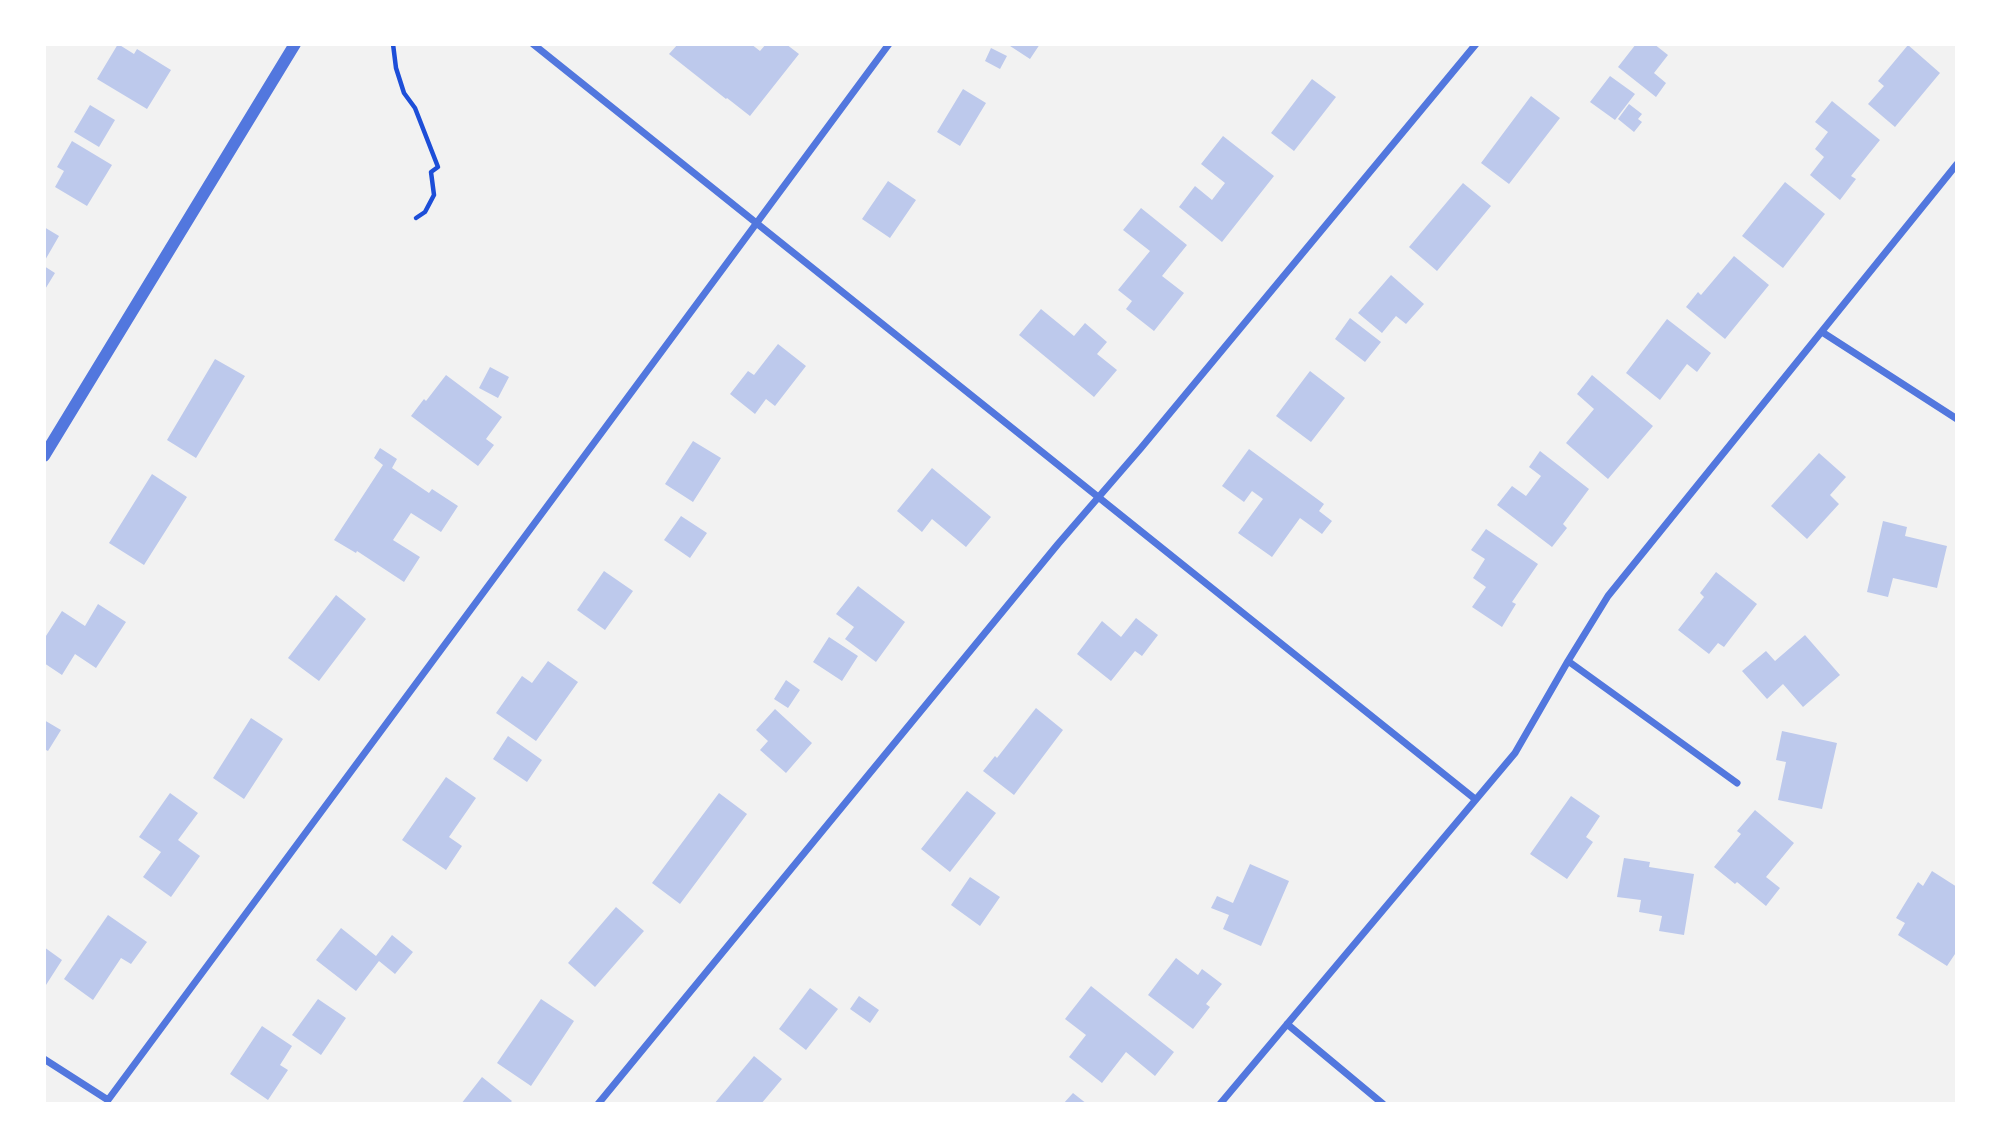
<!DOCTYPE html>
<html>
<head>
<meta charset="utf-8">
<style>
	body { margin:0 }
	#map { position:relative; width:2001px; height:1148px; overflow:hidden; background:#f2f2f2; font-family:"Sofia Sans Condensed",sans-serif }
	canvas { display:block }
	.frame { position:absolute; inset:0; border:46px solid #fff; pointer-events:none }
</style>
</head>
<body>
<div id="map">
<canvas width="2001" height="1148"></canvas>
<div class="frame"></div>
</div>
<script>
const ctx = document.querySelector('canvas').getContext('2d');
ctx.lineJoin = 'round';
function paint(path, color) { ctx.fillStyle = color; ctx.fill(path, 'evenodd'); }
const shape = rows => new Path2D(rows.map(r => 'M' + r).join(''));
function stroke(path, color, width, dash) { ctx.strokeStyle = color; ctx.lineWidth = width; ctx.lineCap = dash ? 'butt' : 'round'; ctx.setLineDash(dash || []); ctx.stroke(path); }
const building = shape([
	[118,44,134,54,137,49,171,70,147,109,97,79],
	[678,44,751,44,760,51,766,44,786,44,799,54,750,116,727,98,726,99,669,54],
	[1007,44,1040,44,1030,59],
	[1636,44,1654,44,1668,55,1654,73,1666,83,1656,97,1618,67],
	[1908,45,1940,73,1895,127,1868,104,1884,86,1878,81],
	[991,48,1007,56,1000,69,985,61],
	[1610,76,1635,94,1615,120,1590,102],
	[1312,79,1336,97,1294,151,1271,133],
	[963,89,986,103,960,146,937,132],
	[1531,96,1560,118,1509,184,1481,163],
	[1832,101,1880,140,1851,176,1856,179,1840,200,1810,175,1824,157,1815,149,1828,132,1815,122],
	[1629,104,1642,114,1638,119,1642,122,1634,132,1618,119],
	[90,105,115,120,99,147,74,132],
	[1223,136,1274,176,1222,242,1179,207,1195,186,1212,200,1225,183,1201,164],
	[72,141,112,165,87,206,55,187,64,171,57,167],
	[888,181,916,200,890,238,862,219],
	[1785,182,1825,214,1783,268,1742,236],
	[1463,183,1491,206,1437,271,1409,247],
	[1141,208,1187,245,1162,276,1184,293,1154,331,1126,309,1132,301,1118,290,1150,251,1123,230],
	[44,227,59,236,44,262],
	[1734,256,1769,285,1725,339,1686,307,1698,292,1701,295],
	[44,266,55,273,44,291],
	[1391,275,1424,304,1406,324,1396,316,1382,333,1358,313],
	[1041,309,1074,336,1085,323,1107,342,1097,354,1117,370,1094,397,1019,335],
	[1350,318,1381,342,1365,362,1335,339],
	[1667,319,1711,353,1697,372,1687,364,1660,400,1626,373],
	[778,344,806,366,775,406,766,399,755,414,730,394,748,371,754,375],
	[215,359,245,376,196,458,167,440],
	[490,367,509,377,498,398,479,388],
	[1310,371,1345,398,1311,442,1276,416],
	[446,375,502,417,486,439,494,445,478,466,411,416,424,399,426,401],
	[1592,375,1653,426,1608,479,1566,443,1594,409,1577,394],
	[693,441,721,458,693,502,665,484],
	[380,448,397,459,392,468,429,493,432,489,458,506,441,532,411,513,393,540,420,557,404,582,357,551,356,553,334,540,383,465,374,458],
	[1249,449,1324,504,1319,511,1332,521,1322,534,1300,518,1272,557,1238,533,1263,499,1252,491,1244,502,1222,486],
	[1540,451,1589,489,1563,524,1567,528,1552,547,1497,505,1512,486,1526,496,1541,476,1529,467],
	[1819,453,1846,477,1830,495,1839,504,1807,539,1771,506],
	[932,468,991,517,966,547,932,519,922,532,897,511],
	[152,474,187,497,144,565,109,543],
	[681,516,707,533,690,558,664,540],
	[1883,521,1907,527,1905,536,1947,546,1937,588,1893,578,1888,597,1867,592],
	[1486,529,1538,564,1512,602,1516,604,1502,627,1472,607,1486,587,1473,578,1485,559,1471,550],
	[604,571,633,591,605,630,577,610],
	[1716,572,1757,604,1724,647,1718,643,1709,654,1678,630,1704,597,1700,593],
	[858,586,905,622,876,662,845,639,854,627,836,614],
	[336,595,366,619,319,681,288,658],
	[98,604,126,622,96,668,75,654,62,675,44,663,44,639,62,611,85,626],
	[1136,618,1158,635,1142,656,1135,651,1111,681,1077,654,1102,621,1121,637],
	[1805,635,1840,675,1803,707,1783,684,1767,699,1742,671,1766,651,1775,661],
	[829,637,858,656,842,681,813,662],
	[548,661,578,682,536,741,496,713,522,676,532,683],
	[786,680,800,690,788,708,774,699],
	[1036,708,1063,730,1014,795,983,771,995,756,997,758],
	[775,709,812,743,786,773,760,750,768,741,756,730],
	[251,718,283,739,244,799,213,778],
	[44,720,61,730,48,751,44,749],
	[1782,731,1837,743,1822,809,1778,800,1786,762,1776,760],
	[508,736,542,760,527,782,493,759],
	[446,777,476,798,449,837,462,846,446,870,402,840],
	[967,791,996,813,950,872,921,849],
	[170,793,198,813,178,840,200,856,171,897,143,877,161,852,139,837],
	[719,793,747,814,680,904,652,883],
	[1571,796,1600,816,1586,837,1593,842,1567,879,1530,854],
	[1755,810,1794,843,1766,877,1780,888,1766,906,1737,882,1735,884,1714,867,1741,834,1737,831],
	[1624,858,1650,862,1649,867,1694,874,1684,935,1659,931,1662,916,1639,912,1641,900,1617,897],
	[1250,864,1289,881,1261,946,1223,929,1229,915,1211,908,1217,896,1233,903],
	[1932,871,1957,887,1957,951,1947,966,1898,935,1905,923,1896,918,1918,882,1923,886],
	[970,877,1000,897,980,926,951,905],
	[616,907,644,931,595,987,568,963],
	[108,915,147,942,131,964,121,958,93,1000,64,979],
	[341,928,376,956,392,935,413,952,395,974,379,961,356,991,316,960],
	[44,947,62,960,46,985,44,984],
	[1176,958,1198,975,1202,969,1222,984,1206,1004,1210,1007,1193,1029,1148,995],
	[1091,986,1174,1052,1155,1076,1126,1052,1102,1083,1069,1057,1086,1035,1065,1019],
	[810,988,838,1009,806,1050,779,1029],
	[859,996,879,1010,870,1023,850,1009],
	[318,999,346,1018,321,1055,292,1035],
	[541,999,574,1021,531,1086,497,1063],
	[262,1026,292,1046,280,1065,288,1070,268,1100,230,1074],
	[754,1056,782,1079,761,1104,714,1104],
	[482,1077,512,1101,509,1104,461,1104],
	[1073,1093,1087,1104,1063,1104]
]);
const path = shape([
	[393,44,396,68,404,93,415,108,438,167,431,172,434,195,425,212,416,218]
]);
const minor = shape([
	[533,44,1475,799],
	[1822,332,1957,419],
	[1568,661,1737,783],
	[1287,1024,1383,1104],
	[44,1059,108,1100,889,44],
	[598,1104,1058,544,1141,448,1476,44],
	[1220,1104,1515,753,1568,661,1608,596,1957,164]
]);
const tertiary = shape([
	[44,456,295,44]
]);
paint(building, '#bdc9ec');
stroke(path, '#1d4ed8', 4.5);
stroke(minor, '#5277de', 7);
stroke(tertiary, '#5277de', 12);
</script>
</body>
</html>
